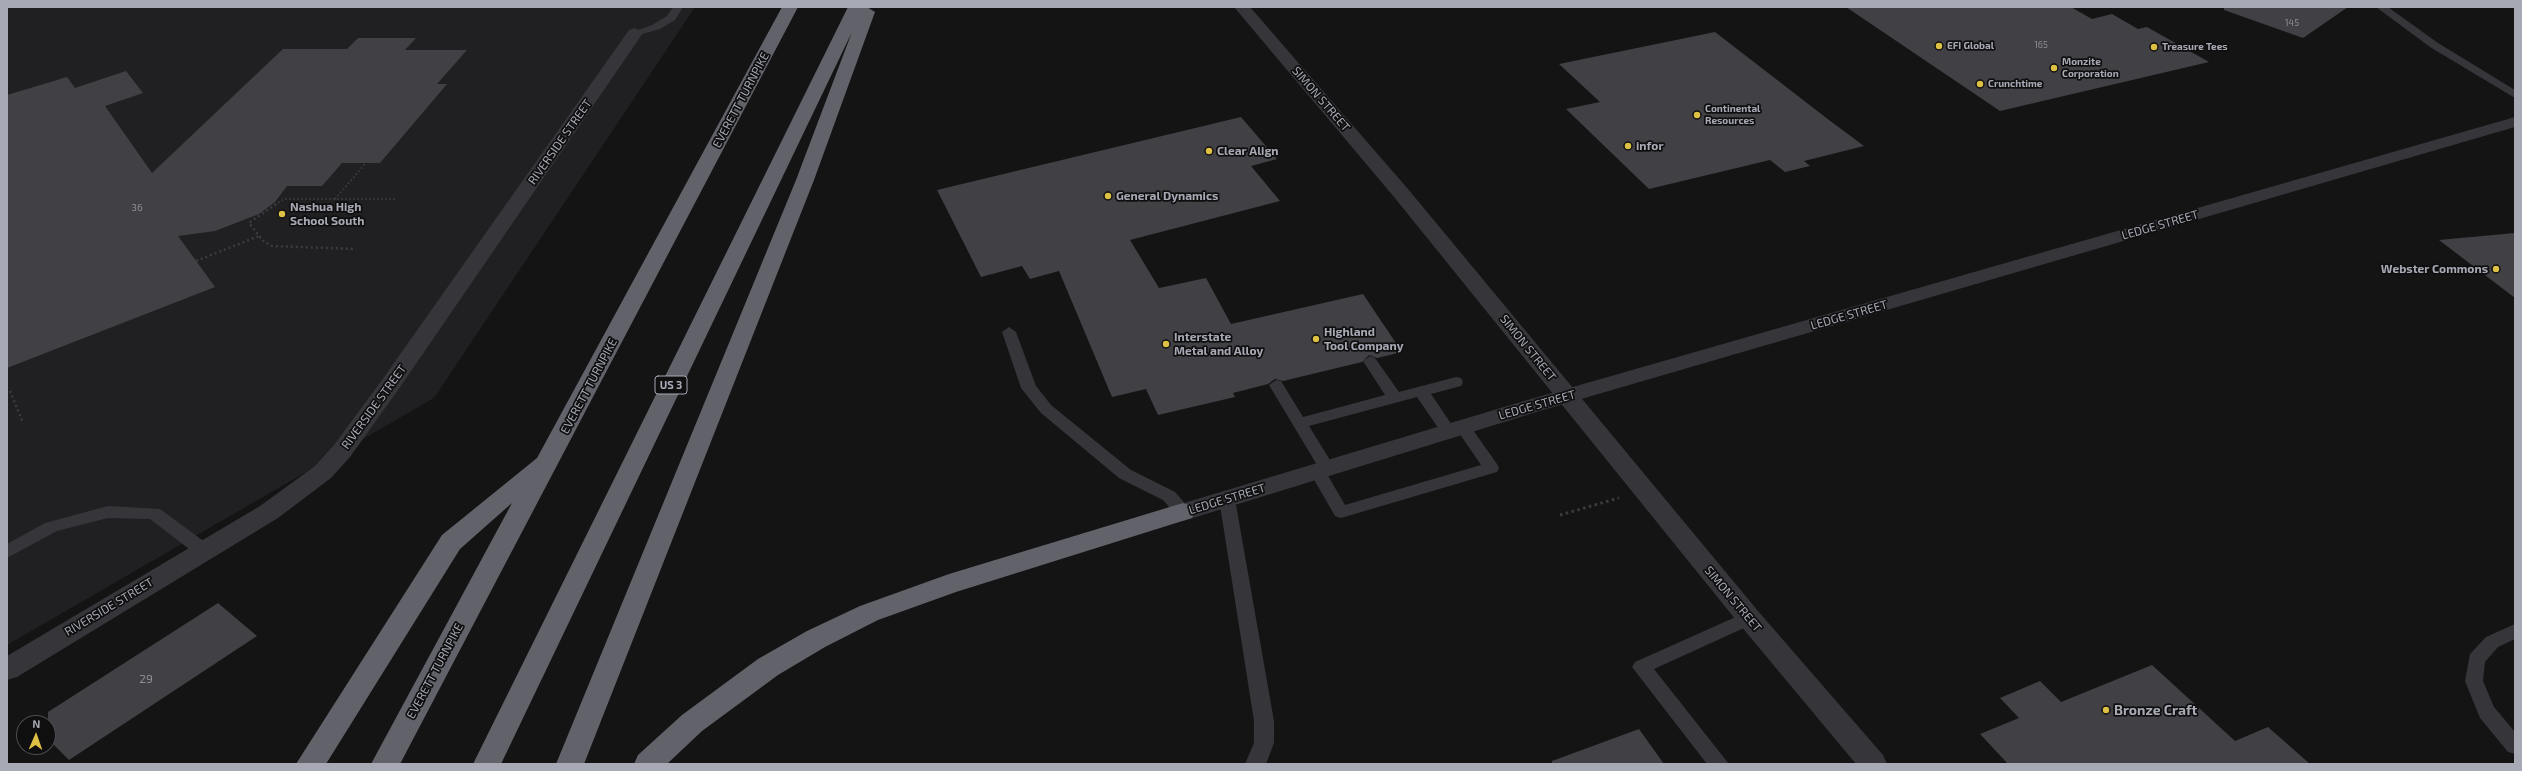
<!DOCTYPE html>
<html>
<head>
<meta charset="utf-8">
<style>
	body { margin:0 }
	#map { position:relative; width:2522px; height:771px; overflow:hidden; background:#141415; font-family:"Exo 2",sans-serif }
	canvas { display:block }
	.frame { position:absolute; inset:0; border:8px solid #a7a9b4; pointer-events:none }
	.north { position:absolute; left:16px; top:715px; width:40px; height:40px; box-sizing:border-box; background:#0f0f10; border:1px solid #4c4d52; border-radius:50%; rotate:2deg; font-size:11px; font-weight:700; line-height:16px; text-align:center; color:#a7a9b4 }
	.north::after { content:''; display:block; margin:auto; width:14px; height:18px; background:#ddc044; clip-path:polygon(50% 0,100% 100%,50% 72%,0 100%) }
</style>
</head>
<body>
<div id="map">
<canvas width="2522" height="771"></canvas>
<div class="frame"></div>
<div class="north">N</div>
</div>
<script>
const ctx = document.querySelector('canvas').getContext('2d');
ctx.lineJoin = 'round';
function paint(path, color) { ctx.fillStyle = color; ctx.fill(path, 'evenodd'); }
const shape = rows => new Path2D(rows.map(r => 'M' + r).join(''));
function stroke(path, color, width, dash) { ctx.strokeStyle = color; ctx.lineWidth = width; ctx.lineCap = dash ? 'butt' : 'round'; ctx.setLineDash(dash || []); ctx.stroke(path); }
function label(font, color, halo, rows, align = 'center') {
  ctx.font = font + ' "Exo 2",sans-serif'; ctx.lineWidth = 3.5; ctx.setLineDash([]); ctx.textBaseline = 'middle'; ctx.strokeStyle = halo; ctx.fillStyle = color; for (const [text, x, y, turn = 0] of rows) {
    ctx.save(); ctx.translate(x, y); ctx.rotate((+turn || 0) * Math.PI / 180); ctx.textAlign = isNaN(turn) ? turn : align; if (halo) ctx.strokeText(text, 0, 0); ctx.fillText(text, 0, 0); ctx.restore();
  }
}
const built = shape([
	[7,7,695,7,434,398,7,645]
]);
const building = shape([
	[1846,7,2071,7,2092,19,2112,14,2138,29,2147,27,2209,62,2000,111],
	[2224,7,2348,7,2303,38,2224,10],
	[1715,32,1829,120,1864,146,1804,161,1810,166,1785,172,1770,160,1649,189,1566,109,1600,102,1559,64],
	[358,38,416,38,405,50,467,50,437,84,447,84,380,163,342,163,322,186,287,186,275,202,259,214,215,231,178,236,215,287,7,368,7,95,67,77,75,88,126,71,143,93,105,106,152,173,283,49,347,49],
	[1241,117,1277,159,1251,166,1280,201,1130,240,1159,288,1206,278,1231,324,1363,294,1402,352,1377,358,1369,355,1362,362,1283,381,1275,379,1268,384,1233,393,1235,397,1158,415,1146,389,1112,397,1059,271,1030,279,1022,266,981,277,937,190],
	[2515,233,2515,298,2439,240],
	[218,603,257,636,69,760,48,739,48,712],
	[2152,665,2235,741,2268,727,2310,764,2008,764,1980,734,2019,718,2000,698,2040,681,2061,702],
	[1639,729,1664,764,1552,764,1552,761]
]);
const pathFar2 = shape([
	[335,199,366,163],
	[275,205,284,199,397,199]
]);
const pathFar1 = shape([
	[276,204,249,223,264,242,272,246,356,249],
	[196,261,259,236],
	[10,391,23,423]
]);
const path = shape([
	[1560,515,1619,498]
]);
const service = shape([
	[673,7,683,7,675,20,660,29,635,36,630,33,652,25,667,16,673,7],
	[2376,7,2388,7,2438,43,2515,90,2515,98,2430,47,2376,7],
	[1009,327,1016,332,1036,386,1051,405,1131,470,1175,492,1189,508,1191,512,1189,516,1183,518,1177,516,1163,500,1119,478,1041,413,1021,388,1002,332,1009,327],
	[1370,356,1375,358,1399,392,1456,377,1461,378,1463,382,1461,386,1431,394,1456,431,1453,435,1448,436,1443,435,1417,397,1309,426,1335,468,1333,472,1327,474,1345,505,1481,465,1455,427,1458,423,1463,422,1468,423,1497,464,1499,468,1497,472,1341,518,1335,516,1309,471,1311,467,1317,465,1269,385,1276,380,1281,381,1303,417,1385,395,1363,361,1370,356],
	[1227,493,1233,495,1235,499,1274,721,1274,743,1266,764,1245,764,1254,743,1254,721,1219,499,1221,495,1227,493],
	[108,506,160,509,209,545,211,550,209,555,203,556,197,555,150,519,108,518,57,531,7,558,7,544,45,523,108,506],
	[1749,611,1755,613,1758,618,1755,623,1654,669,1729,764,1707,764,1632,667,1635,662,1749,611],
	[2515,624,2515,639,2498,647,2485,662,2483,681,2494,707,2515,732,2515,754,2508,752,2480,718,2465,681,2470,654,2486,637,2515,624]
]);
const minor = shape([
	[1234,7,1250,7,1408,189,1758,611,1883,755,1887,764,1856,764,1740,625,1394,197,1234,7],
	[635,28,643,33,398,390,350,457,331,478,278,518,17,677,7,680,7,656,260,506,315,466,334,445,382,380,629,30,635,28]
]);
const tertiary = shape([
	[2515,117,2515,127,1540,411,1183,521,1174,518,1171,512,1174,506,1524,401,2515,117]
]);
const motorway = shape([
	[782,7,798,7,400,764,371,764,512,503,460,549,326,764,296,764,442,535,537,458,782,7],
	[848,7,867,7,875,12,814,180,584,764,556,764,796,180,852,32,501,764,473,764,848,7],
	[1183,503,1192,506,1195,512,1192,518,956,592,878,620,825,647,778,675,702,731,667,764,634,764,638,755,682,715,758,659,807,631,860,606,949,574,1183,503]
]);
const markers = [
	[1939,46,4,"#ddc044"],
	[2154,47,4,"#ddc044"],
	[2054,68,4,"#ddc044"],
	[1980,84,4,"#ddc044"],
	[1697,115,4,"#ddc044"],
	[1628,146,4,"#ddc044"],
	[1209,151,4,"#ddc044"],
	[1108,196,4,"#ddc044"],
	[282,214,4,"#ddc044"],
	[2496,269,4,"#ddc044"],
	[1316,339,4,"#ddc044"],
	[1166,344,4,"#ddc044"],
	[2106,710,4,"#ddc044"]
];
const farNumbernames = [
	["145",2292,23],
	["165",2041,45]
];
const farPoinames = [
	["EFI Global",1947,46],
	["Treasure Tees",2162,47],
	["Monzite",2062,62],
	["Corporation",2062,74],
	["Crunchtime",1988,84],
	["Continental",1705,109],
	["Resources",1705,121]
];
const numberNames = [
	["36",137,208]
];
const shields = [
	[671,385,32]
];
const shieldNames = [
	["US 3",671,385]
];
const streetNames = [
	["SIMON STREET",1321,99,49],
	["EVERETT TURNPIKE",741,100,-62],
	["RIVERSIDE STREET",560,142,-55],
	["LEDGE STREET",2160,225,-16],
	["LEDGE STREET",1849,315,-16],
	["SIMON STREET",1528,348,51],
	["EVERETT TURNPIKE",589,386,-62],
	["LEDGE STREET",1537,405,-16],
	["RIVERSIDE STREET",374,407,-54],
	["LEDGE STREET",1227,499,-17],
	["SIMON STREET",1733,599,50],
	["RIVERSIDE STREET",109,607,-31],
	["EVERETT TURNPIKE",435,671,-62]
];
const poiNames = [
	["infor",1636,146],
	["Clear Align",1217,151],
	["General Dynamics",1116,196],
	["Nashua High",290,207],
	["School South",290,221],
	["Webster Commons",2488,269,"right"],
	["Highland",1324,332],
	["Tool Company",1324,346],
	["Interstate",1174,337],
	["Metal and Alloy",1174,351]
];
const nearNumbernames = [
	["29",146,679]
];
const nearPoinames = [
	["Bronze Craft",2114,710]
];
paint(built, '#202022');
paint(building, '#414145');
stroke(pathFar2, '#3b3c40', 2, [1.5, 2.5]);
stroke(pathFar1, '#3b3c40', 2.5, [2, 3]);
stroke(path, '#3b3c40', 3, [2.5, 3.5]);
paint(service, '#35353a');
paint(minor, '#35353a');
paint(tertiary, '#35353a');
paint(motorway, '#62636a');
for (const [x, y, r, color] of markers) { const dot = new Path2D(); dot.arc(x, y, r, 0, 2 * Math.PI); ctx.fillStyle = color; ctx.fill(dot); stroke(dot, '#0f0f10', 1.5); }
label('9px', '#8e8f98', null, farNumbernames);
label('bold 10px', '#a7a9b4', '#0f0f10', farPoinames, 'left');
label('10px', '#8e8f98', null, numberNames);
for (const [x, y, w] of shields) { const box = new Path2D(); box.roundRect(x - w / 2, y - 9, w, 18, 3); ctx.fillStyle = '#0f0f10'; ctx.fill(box); stroke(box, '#a7a9b4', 1); }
label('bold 11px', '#a7a9b4', null, shieldNames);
label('12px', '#a7a9b4', '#0f0f10', streetNames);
label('bold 12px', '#a7a9b4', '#0f0f10', poiNames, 'left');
label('12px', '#8e8f98', null, nearNumbernames);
label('bold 14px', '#a7a9b4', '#0f0f10', nearPoinames, 'left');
</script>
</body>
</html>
